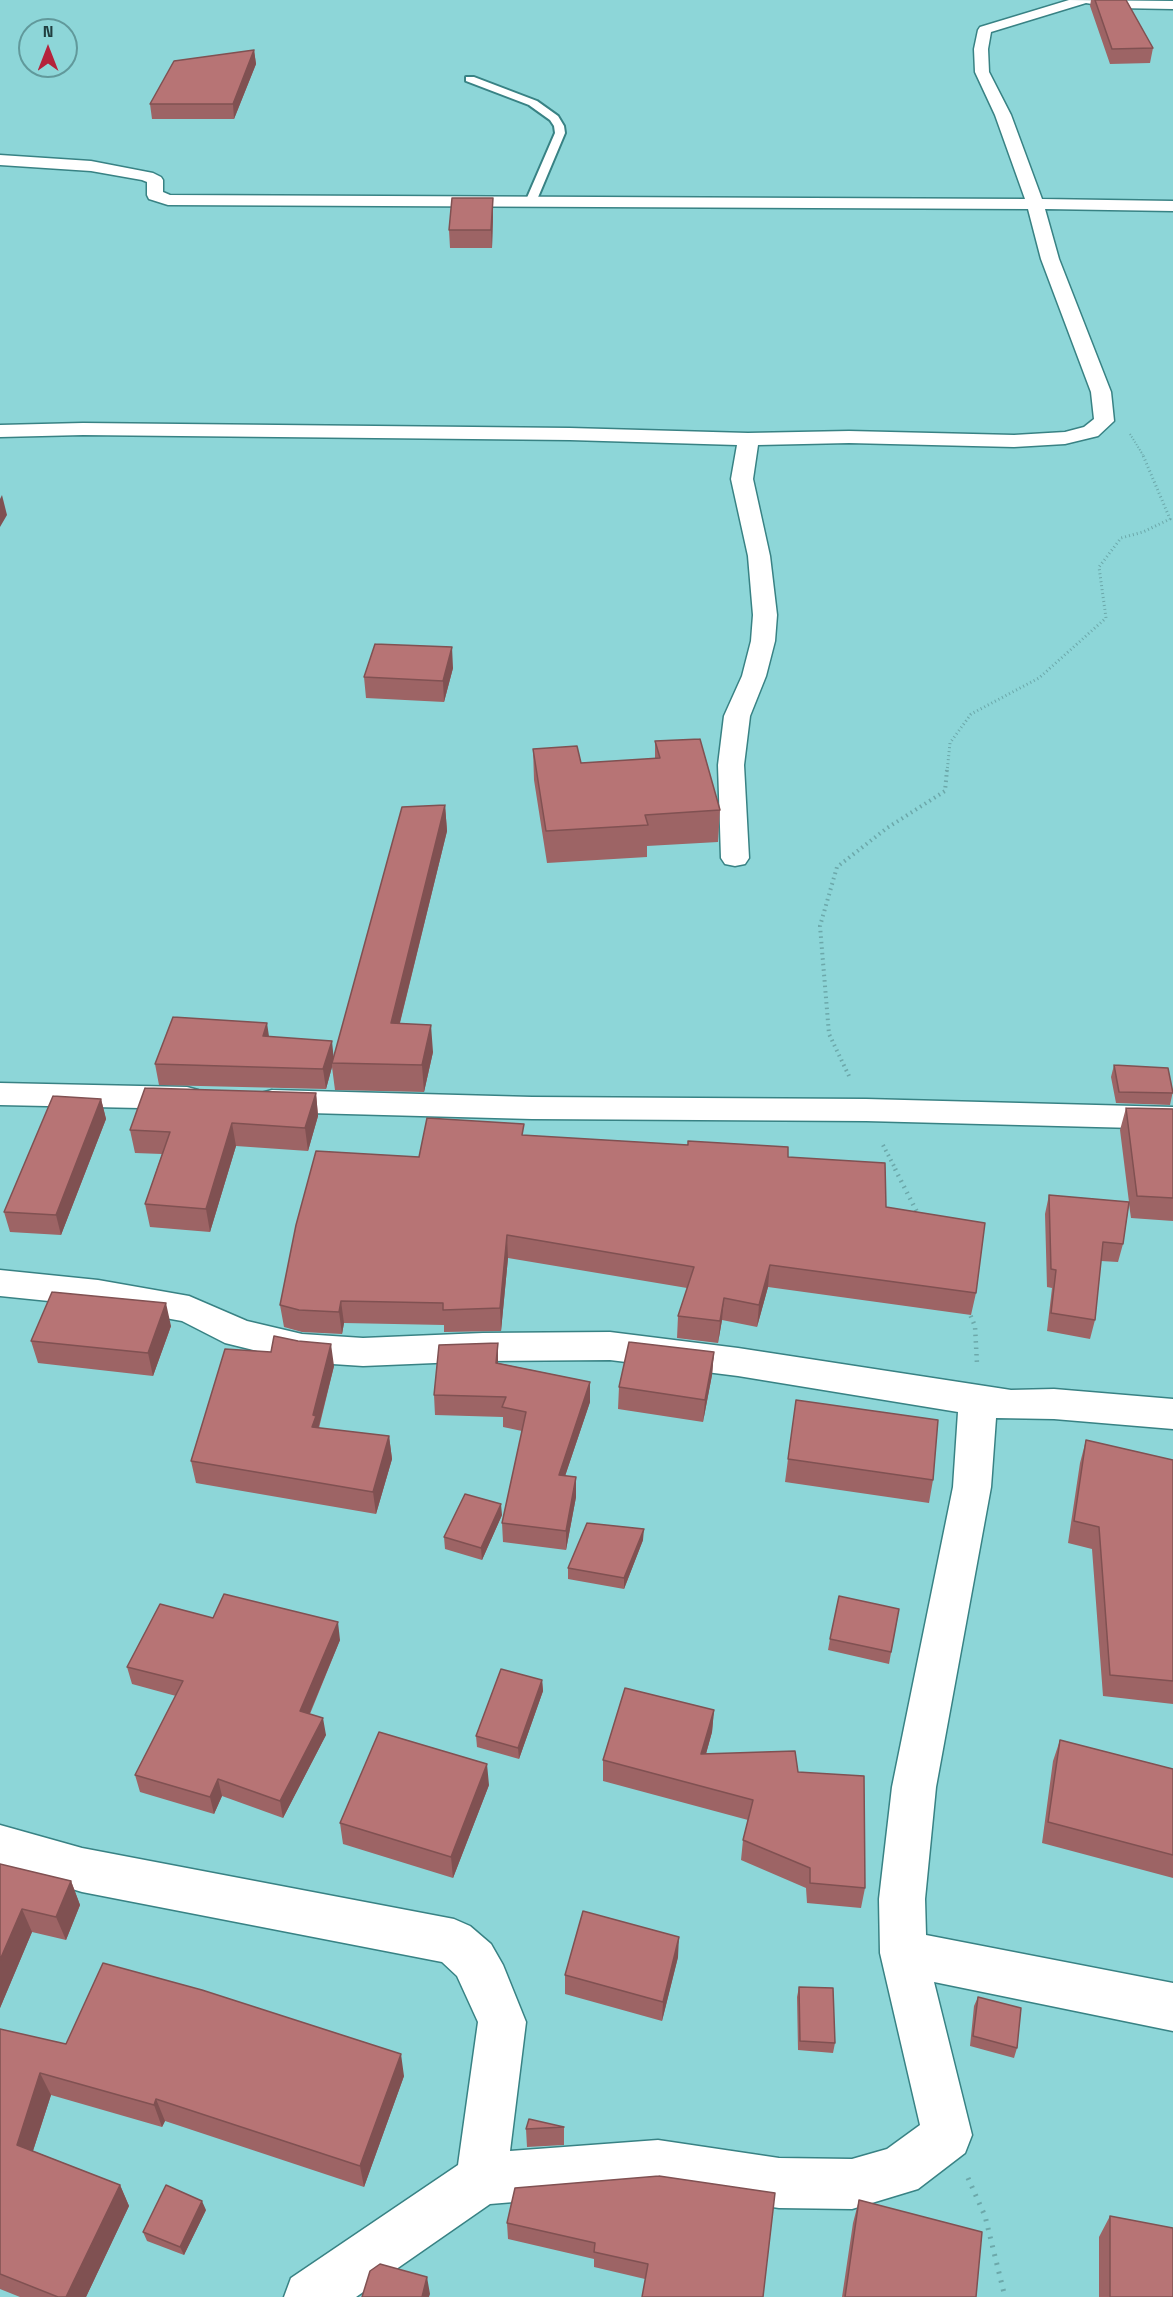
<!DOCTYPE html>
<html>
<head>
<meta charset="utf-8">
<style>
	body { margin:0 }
	#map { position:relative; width:1173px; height:2297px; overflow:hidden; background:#8dd6d8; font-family:"Space Grotesk",sans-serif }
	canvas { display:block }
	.north { position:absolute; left:18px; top:18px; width:60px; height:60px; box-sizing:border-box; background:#8dd6d8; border:2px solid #61999b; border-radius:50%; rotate:0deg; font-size:16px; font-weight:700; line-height:24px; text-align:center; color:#203e3f }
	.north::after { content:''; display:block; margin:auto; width:21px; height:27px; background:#b5223b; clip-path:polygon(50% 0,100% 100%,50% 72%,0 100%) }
</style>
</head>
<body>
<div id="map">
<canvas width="1173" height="2297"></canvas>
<div class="north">N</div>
</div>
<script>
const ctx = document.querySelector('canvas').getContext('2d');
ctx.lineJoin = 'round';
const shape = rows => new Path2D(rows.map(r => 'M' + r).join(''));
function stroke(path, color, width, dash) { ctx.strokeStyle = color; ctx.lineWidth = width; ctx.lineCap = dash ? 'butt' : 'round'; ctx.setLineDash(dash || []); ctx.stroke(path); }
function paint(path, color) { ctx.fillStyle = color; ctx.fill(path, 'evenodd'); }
const pathFar4 = shape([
	[1130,434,1143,455]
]);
const pathFar3 = shape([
	[947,772,950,743,971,714,1039,678,1106,618,1099,567,1121,538,1143,532,1170,519,1142,453]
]);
const pathFar2 = shape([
	[849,1076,829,1034,820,926,837,867,887,828,945,791,947,770],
	[883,1145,896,1170]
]);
const pathFar1 = shape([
	[895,1169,919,1216],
	[968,1310,975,1326,977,1364]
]);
const path = shape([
	[968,2178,985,2216,1005,2297]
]);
const service = shape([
	[466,77,474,77,537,101,558,116,564,126,565,133,536,202,528,202,526,200,555,133,554,126,550,120,529,105,466,81,466,77]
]);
const minor = shape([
	[1069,0,1173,1,1173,9,1116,8,1086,3,991,32,988,49,989,72,1011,115,1042,199,1173,201,1173,211,1045,209,1059,259,1111,392,1114,421,1098,436,1065,444,1014,447,849,443,758,445,753,479,770,556,777,615,775,641,766,676,750,716,744,765,749,858,745,864,735,866,725,864,721,858,718,765,724,716,742,676,751,641,753,615,748,556,731,479,737,445,570,440,83,435,0,437,0,425,83,423,570,428,748,433,849,431,1014,435,1065,432,1084,427,1094,419,1091,392,1041,259,1028,209,168,205,149,199,147,195,147,182,142,180,91,171,0,165,0,155,91,161,153,173,161,177,163,180,163,192,170,195,1025,199,995,115,975,72,974,49,978,30,980,27,1069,0],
	[0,1083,187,1087,198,1090,203,1098,198,1106,187,1109,0,1105,0,1083],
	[272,1090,532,1097,866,1099,1173,1107,1173,1129,866,1121,532,1119,272,1112,261,1109,256,1101,261,1093,272,1090],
	[0,1270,98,1280,189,1296,247,1321,302,1334,363,1338,483,1333,610,1332,738,1348,1011,1390,1054,1389,1173,1399,1173,1429,1054,1419,996,1418,991,1487,936,1787,925,1899,926,1935,1173,1983,1173,2031,934,1982,972,2135,965,2153,918,2189,852,2209,779,2208,658,2190,490,2204,356,2297,284,2297,291,2278,458,2165,478,2022,457,1976,442,1962,82,1892,0,1867,0,1825,82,1848,454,1919,470,1926,491,1944,503,1965,526,2022,510,2151,658,2140,779,2158,852,2159,887,2149,920,2125,880,1953,879,1899,892,1787,953,1487,958,1412,738,1376,610,1360,483,1361,363,1366,302,1362,225,1343,182,1321,98,1306,0,1296,0,1270]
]);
const wall = shape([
	[1091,0,1126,0,1153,48,1150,63,1110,64,1090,6],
	[254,50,256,64,234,119,152,119,150,104],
	[493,198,493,215,492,248,450,248,449,230],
	[453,668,444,702,366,698,364,677],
	[655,741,720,810,718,842,647,846,647,857,547,863,534,780,533,749,581,763,655,759],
	[445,805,447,831,400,1023,433,1052,424,1092,335,1090,332,1067,326,1089,159,1085,155,1064,269,1037,334,1057],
	[1114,1065,1173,1091,1170,1105,1116,1103,1111,1077],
	[316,1093,318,1116,308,1151,236,1146,210,1232,150,1227,145,1204,162,1154,135,1153,130,1130],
	[101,1099,106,1119,61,1235,10,1232,4,1212],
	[1126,1108,1173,1109,1173,1221,1131,1218,1129,1204,1123,1244,1118,1262,1101,1261,1095,1320,1090,1339,1047,1331,1052,1288,1047,1287,1045,1214,1049,1195,1129,1202,1120,1130],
	[524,1135,788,1157,886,1207,976,1293,971,1315,768,1287,757,1327,722,1320,718,1343,677,1338,678,1316,687,1288,508,1258,501,1331,444,1332,444,1325,344,1323,342,1334,302,1332,284,1327,280,1305,419,1157],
	[171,1326,153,1376,38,1363,31,1341],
	[498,1343,498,1363,590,1382,590,1402,565,1476,576,1497,566,1550,503,1542,502,1523,522,1431,503,1427,503,1417,435,1415,434,1395],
	[714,1352,712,1375,703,1422,618,1409,619,1387],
	[334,1366,319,1428,389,1436,392,1459,376,1514,196,1483,191,1461],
	[1086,1440,1173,1460,1173,1704,1103,1696,1092,1549,1068,1543,1080,1463],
	[788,1459,933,1480,929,1503,785,1482],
	[502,1515,482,1560,445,1549,444,1537],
	[643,1540,624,1589,568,1579,568,1568],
	[899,1609,889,1664,828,1650,830,1639],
	[213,1618,340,1640,310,1714,326,1735,283,1818,222,1796,214,1814,140,1792,135,1775,176,1696,132,1684,127,1667],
	[542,1680,543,1691,519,1759,477,1747,476,1736],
	[714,1710,712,1732,706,1754,798,1772,865,1888,861,1908,807,1903,806,1888,741,1860,743,1840,748,1820,603,1781,603,1760],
	[1060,1740,1173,1769,1173,1878,1042,1843,1053,1761],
	[489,1785,453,1878,343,1844,340,1823],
	[0,1864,71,1881,80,1905,66,1940,32,1932,0,2008],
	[678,1957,662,2021,565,1994,565,1975],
	[799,1987,835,2043,833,2053,798,2050,797,1997],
	[978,1997,1017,2048,1014,2058,970,2046,974,2006],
	[0,2029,66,2044,404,2076,364,2187,165,2121,162,2127,51,2095,33,2151,120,2185,129,2206,86,2297,20,2297,0,2289],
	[564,2127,564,2145,527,2147,526,2129],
	[515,2188,763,2297,645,2279,594,2267,594,2259,508,2239,507,2223],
	[859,2200,976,2297,842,2297,853,2223],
	[206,2210,184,2255,147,2241,143,2232],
	[1110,2216,1173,2297,1099,2297,1099,2237]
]);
const shadedWall = shape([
	[254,50,256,64,234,119,233,104],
	[493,198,493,215,492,248,491,230],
	[2,495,7,515,0,527,0,499],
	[452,647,453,668,444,702,443,681],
	[445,805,447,831,393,1050,391,1023],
	[267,1023,270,1043,263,1036],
	[431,1025,433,1052,424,1092,422,1065],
	[332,1041,334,1061,332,1063,332,1067,326,1089,323,1069],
	[316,1093,318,1116,308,1151,305,1128],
	[101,1099,106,1119,61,1235,56,1215],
	[232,1123,236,1146,210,1232,206,1209],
	[507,1235,508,1258,501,1331,500,1308],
	[770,1265,768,1287,757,1327,759,1305],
	[724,1298,722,1320,718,1343,720,1321],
	[341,1301,344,1323,342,1334,339,1312],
	[166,1303,171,1326,153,1376,148,1353],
	[498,1343,498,1363,496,1363],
	[331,1344,334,1366,318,1429,312,1427,313,1415],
	[714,1352,712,1375,703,1422,705,1400],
	[590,1382,590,1402,559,1494,559,1475],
	[389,1436,392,1459,376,1514,373,1492],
	[576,1477,576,1497,566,1550,566,1531],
	[501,1504,502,1515,482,1560,481,1548],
	[644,1529,643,1540,624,1589,624,1578],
	[338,1622,340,1640,303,1729,300,1711],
	[542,1680,543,1691,519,1759,518,1748],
	[714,1710,712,1732,700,1775,701,1754],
	[323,1718,326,1735,283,1818,280,1801],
	[487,1764,489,1785,453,1878,451,1857],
	[218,1779,222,1796,214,1814,210,1797],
	[71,1881,80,1905,66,1940,56,1917],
	[22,1909,32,1932,0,2008,0,1960],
	[679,1937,678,1957,662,2021,663,2002],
	[401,2054,404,2076,364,2187,360,2166],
	[40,2073,51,2095,28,2166,17,2145],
	[156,2099,165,2121,162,2127,154,2105],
	[120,2185,129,2206,86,2297,66,2297],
	[202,2201,206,2210,184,2255,180,2247],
	[427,2277,430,2294,429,2297,422,2297]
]);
const building = shape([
	[1095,0,1126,0,1153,48,1112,49,1095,0],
	[254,50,233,104,150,104,174,61,254,50],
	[452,198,493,198,491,230,449,230,452,198],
	[375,644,452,647,443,681,364,677,375,644],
	[700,739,720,810,645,815,648,825,546,831,533,749,577,746,581,763,660,758,655,741,700,739],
	[445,805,391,1023,431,1025,422,1065,332,1063,402,807,445,805],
	[173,1017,267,1023,263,1036,332,1041,323,1069,155,1064,173,1017],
	[1114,1065,1168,1068,1173,1093,1119,1092,1114,1065],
	[145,1088,316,1093,305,1128,232,1123,206,1209,145,1204,170,1132,130,1130,145,1088],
	[53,1096,101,1099,56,1215,4,1212,53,1096],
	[1126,1108,1173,1109,1173,1198,1137,1196,1126,1108],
	[427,1118,524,1124,522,1135,688,1145,688,1141,788,1147,788,1157,885,1163,886,1207,985,1223,976,1293,770,1265,759,1305,724,1298,720,1321,678,1316,694,1267,507,1235,500,1308,443,1310,443,1303,341,1301,339,1312,299,1310,280,1305,296,1225,316,1151,419,1157,427,1118],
	[1049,1195,1129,1202,1123,1244,1103,1242,1095,1320,1051,1313,1056,1270,1051,1269,1049,1195],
	[52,1292,166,1303,148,1353,31,1341,52,1292],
	[274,1336,298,1341,331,1344,313,1415,316,1416,312,1427,389,1436,373,1492,191,1461,225,1349,271,1352,274,1336],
	[629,1342,714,1352,705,1400,619,1387,629,1342],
	[498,1343,496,1363,590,1382,559,1475,576,1477,566,1531,502,1523,526,1412,502,1407,506,1397,434,1395,439,1345,498,1343],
	[796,1400,938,1420,933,1480,788,1459,796,1400],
	[1086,1440,1173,1460,1173,1681,1110,1675,1099,1527,1074,1521,1086,1440],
	[465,1494,501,1504,481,1548,444,1537,465,1494],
	[587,1523,644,1529,624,1578,568,1568,587,1523],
	[224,1594,338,1622,300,1711,323,1718,280,1801,218,1779,210,1797,135,1775,183,1681,127,1667,160,1604,213,1618,224,1594],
	[839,1596,899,1609,891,1652,830,1639,839,1596],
	[501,1669,542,1680,518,1748,476,1736,501,1669],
	[625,1688,714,1710,701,1754,795,1751,798,1772,864,1776,865,1888,810,1883,810,1868,743,1840,753,1800,603,1760,625,1688],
	[379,1732,487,1764,451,1857,340,1823,379,1732],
	[1060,1740,1173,1769,1173,1855,1048,1822,1060,1740],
	[0,1864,71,1881,56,1917,22,1909,0,1960,0,1864],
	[583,1911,679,1937,663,2002,565,1975,583,1911],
	[103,1963,202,1990,401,2054,360,2166,156,2099,154,2105,40,2073,17,2145,120,2185,66,2297,58,2297,0,2274,0,2029,66,2044,103,1963],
	[799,1987,833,1988,835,2043,800,2041,799,1987],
	[978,1997,1021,2008,1017,2048,973,2036,978,1997],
	[529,2119,564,2127,526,2129,529,2119],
	[659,2176,775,2193,763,2297,642,2297,648,2264,594,2252,595,2243,507,2223,515,2188,659,2176],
	[166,2185,202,2201,180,2247,143,2232,166,2185],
	[859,2200,982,2232,976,2297,845,2297,859,2200],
	[1110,2216,1173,2228,1173,2297,1110,2297,1110,2216],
	[380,2264,427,2277,422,2297,362,2297,370,2271,380,2264]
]);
stroke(service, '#388284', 4);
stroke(minor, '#388284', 3);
stroke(pathFar4, '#6ca8aa', 2, [1, 2]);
stroke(pathFar3, '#6ca8aa', 3, [1, 3]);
stroke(pathFar2, '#6ca8aa', 4, [1.5, 4]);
stroke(pathFar1, '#6ca8aa', 4.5, [1.5, 5]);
stroke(path, '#6ca8aa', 5, [2, 7]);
paint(service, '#fff');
paint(minor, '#fff');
paint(wall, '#9d6465');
paint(shadedWall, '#805152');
paint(building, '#b77475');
stroke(building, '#805152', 1.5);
</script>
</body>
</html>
